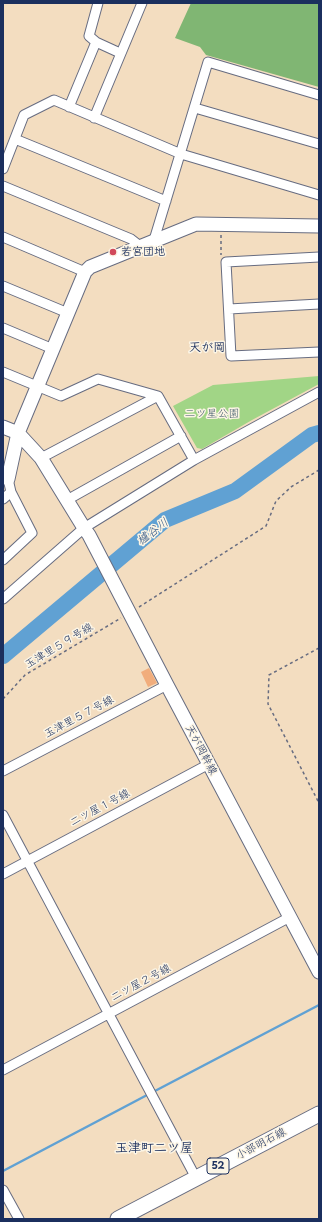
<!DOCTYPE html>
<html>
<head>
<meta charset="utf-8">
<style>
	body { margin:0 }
	#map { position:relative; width:322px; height:1222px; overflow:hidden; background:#f3ddc0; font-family:"Playpen Sans",sans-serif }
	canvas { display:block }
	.frame { position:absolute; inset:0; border:4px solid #1b2f5e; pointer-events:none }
</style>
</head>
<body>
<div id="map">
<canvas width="322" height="1222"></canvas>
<div class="frame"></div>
</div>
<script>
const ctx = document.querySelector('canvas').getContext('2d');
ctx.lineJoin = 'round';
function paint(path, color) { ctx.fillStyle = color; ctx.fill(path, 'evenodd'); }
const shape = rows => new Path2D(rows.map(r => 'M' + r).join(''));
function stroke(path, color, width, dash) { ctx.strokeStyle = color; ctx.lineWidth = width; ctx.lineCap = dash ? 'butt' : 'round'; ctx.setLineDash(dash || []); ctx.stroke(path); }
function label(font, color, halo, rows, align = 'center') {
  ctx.font = font + ' "Playpen Sans","Klee One",sans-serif'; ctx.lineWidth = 3; ctx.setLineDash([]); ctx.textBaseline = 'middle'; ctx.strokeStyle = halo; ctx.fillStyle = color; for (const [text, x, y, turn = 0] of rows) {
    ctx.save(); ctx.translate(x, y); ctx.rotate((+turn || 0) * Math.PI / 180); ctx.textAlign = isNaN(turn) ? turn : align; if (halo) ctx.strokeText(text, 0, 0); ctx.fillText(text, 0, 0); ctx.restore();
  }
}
const green = shape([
	[319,376,319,384,252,420,202,449,197,448,173,406,213,385]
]);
const forest = shape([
	[191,3,319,3,319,87,206,55,200,47,175,38]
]);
const stream = shape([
	[153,1092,319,1005],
	[3,1171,149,1094]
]);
const river = shape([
	[3,656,165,520,235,491,312,435,319,433]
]);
const building = shape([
	[149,668,157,683,148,687,141,672]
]);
const path = shape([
	[221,235,221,255],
	[139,607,266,526,276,501,291,487,319,470],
	[319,648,269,675,268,704,319,803],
	[3,699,25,675,121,618]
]);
const street = shape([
	[96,42,89,36,98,3],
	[69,107,96,42,120,53],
	[195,108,319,144],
	[94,118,142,3],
	[15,139,166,201],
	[3,169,24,115,54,100,181,154,319,195],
	[3,186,131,239,140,246],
	[3,237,85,272],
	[154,240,208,62,319,95],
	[319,257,226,262,231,356,319,352],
	[3,286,68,313],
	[229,309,319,304],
	[3,328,53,349],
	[3,372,61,396,98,379,158,396],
	[41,458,158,396,194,460],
	[3,478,8,479,11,492,32,533,3,560],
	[3,499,11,492],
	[67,500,181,436],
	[3,599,84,528,194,460,319,392],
	[3,771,167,685],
	[3,815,196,1178],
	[3,874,209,764],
	[3,1070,290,917],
	[3,1190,19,1219]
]);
const secondary = shape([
	[3,427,18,433,41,458,84,528,89,535,167,685,319,972],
	[8,479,18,433,85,272,90,267,196,224,319,226]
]);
const primary = shape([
	[118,1219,319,1114]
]);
const markers = [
	[113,252,4,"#d1495b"]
];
const shields = [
	[218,1166,22]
];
const shieldNames = [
	["52",218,1166]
];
const poiNames = [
	["若宮団地",121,252]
];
const parkNames = [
	["二ツ星公園",212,414]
];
const streetNames = [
	["玉津里５９号線",59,646,-31],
	["玉津里５７号線",79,717,-28],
	["天が岡幹線",201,750,62],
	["二ツ屋１号線",100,808,-28],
	["二ツ屋２号線",141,983,-28],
	["小部明石線",261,1144,-28]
];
const neighbourhoodNames = [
	["天が岡",207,348]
];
const waterNames = [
	["櫨谷川",153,532,-37]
];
const quarterNames = [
	["玉津町二ツ屋",154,1148]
];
paint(green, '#a1d586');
paint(forest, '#80b673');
stroke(stream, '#60a1d3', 2.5);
stroke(river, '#60a1d3', 16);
paint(building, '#f1ad7c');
stroke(street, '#676c80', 11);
stroke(secondary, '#676c80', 15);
stroke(primary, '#676c80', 17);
stroke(path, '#676c80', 1.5, [3, 3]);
stroke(street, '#fff', 9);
stroke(secondary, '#fff', 13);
stroke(primary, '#fff', 15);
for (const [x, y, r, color] of markers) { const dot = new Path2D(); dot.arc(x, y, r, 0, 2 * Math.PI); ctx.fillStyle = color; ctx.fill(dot); stroke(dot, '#fcf5e5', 1.5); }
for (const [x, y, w] of shields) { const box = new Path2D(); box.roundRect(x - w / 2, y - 8, w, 16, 3); ctx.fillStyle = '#fcf5e5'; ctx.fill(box); stroke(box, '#1b2f5e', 1); }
label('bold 10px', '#1b2f5e', null, shieldNames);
label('bold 11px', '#1b2f5e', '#fcf5e5', poiNames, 'left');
label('11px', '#3c5868', '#fcf5e5', parkNames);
label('11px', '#1b2f5e', '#fcf5e5', streetNames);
label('bold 12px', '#1b2f5e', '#fcf5e5', neighbourhoodNames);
label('italic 12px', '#335787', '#fcf5e5', waterNames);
label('bold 13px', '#1b2f5e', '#fcf5e5', quarterNames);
</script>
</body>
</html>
